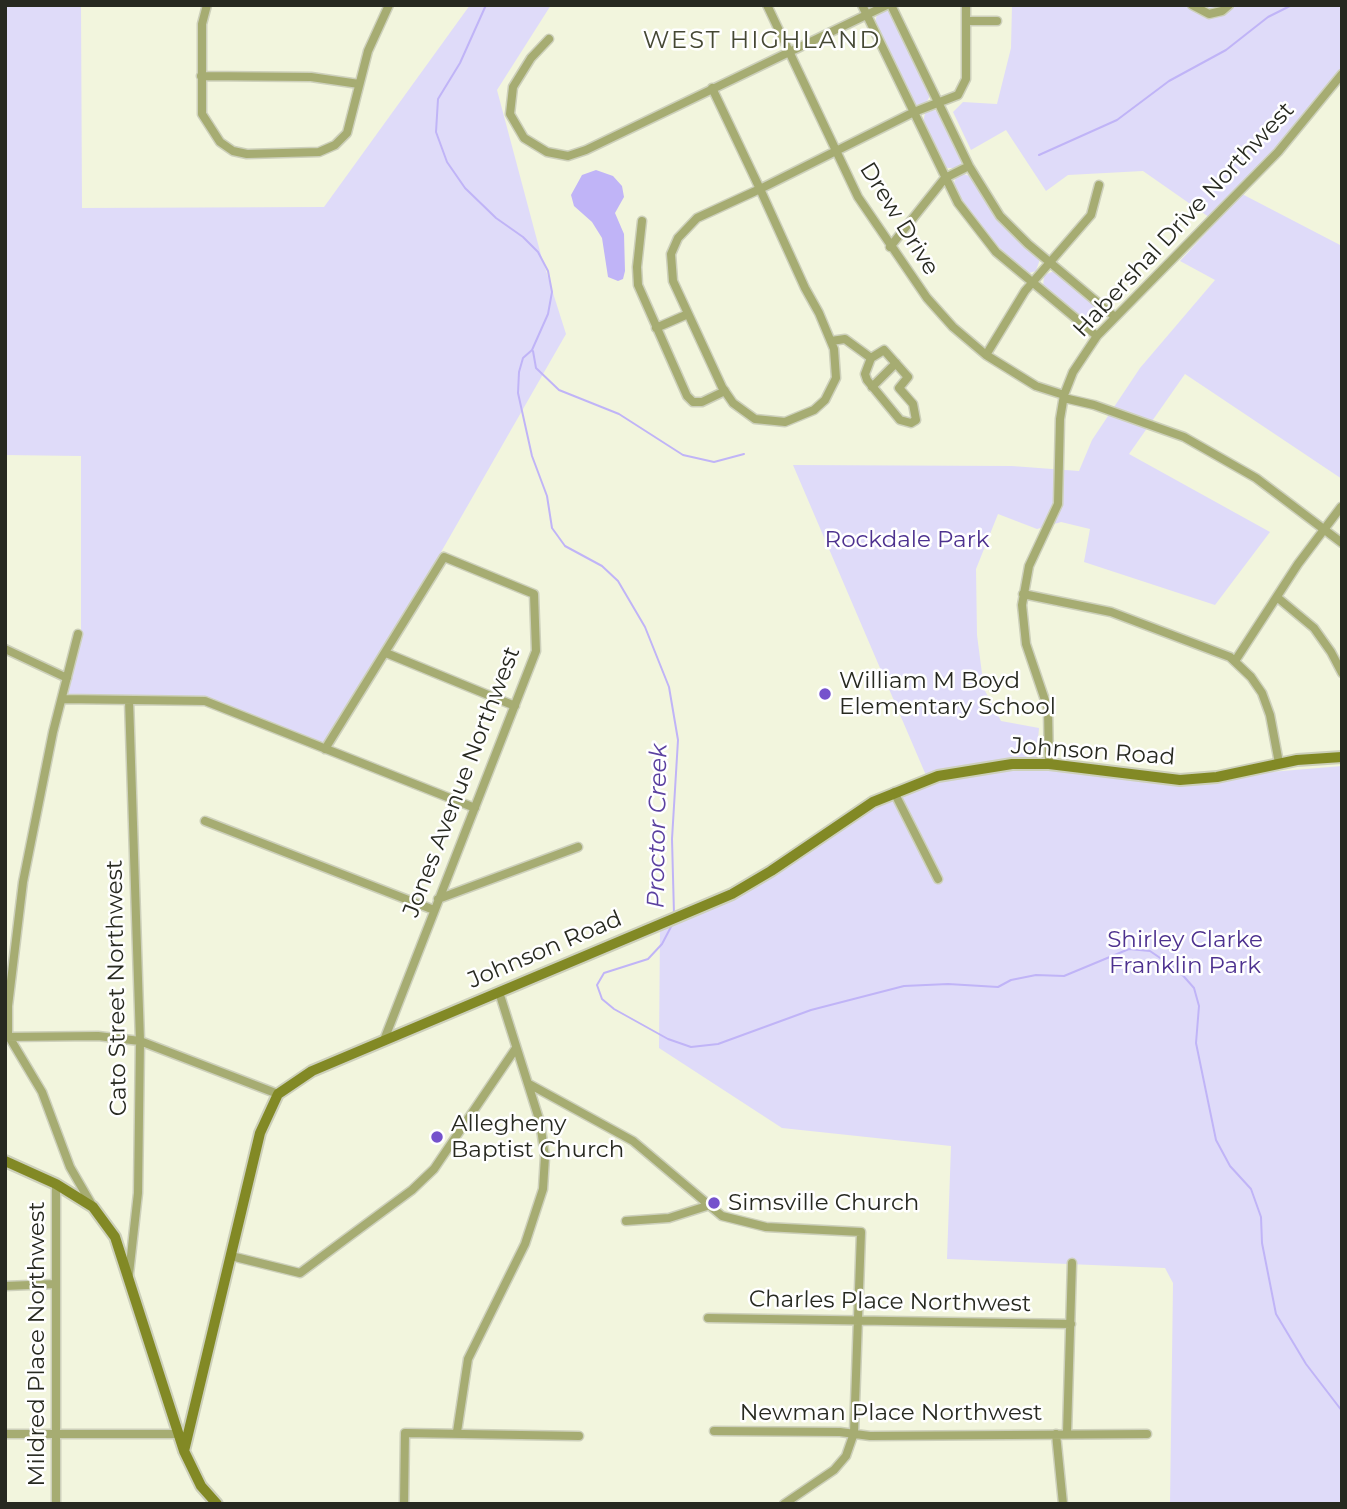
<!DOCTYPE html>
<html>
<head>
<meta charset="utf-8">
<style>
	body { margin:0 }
	#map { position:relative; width:1347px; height:1509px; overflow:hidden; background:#f2f5dd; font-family:Montserrat,sans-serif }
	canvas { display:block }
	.frame { position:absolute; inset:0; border:7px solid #272920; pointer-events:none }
</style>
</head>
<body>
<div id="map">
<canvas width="1347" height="1509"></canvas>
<div class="frame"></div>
</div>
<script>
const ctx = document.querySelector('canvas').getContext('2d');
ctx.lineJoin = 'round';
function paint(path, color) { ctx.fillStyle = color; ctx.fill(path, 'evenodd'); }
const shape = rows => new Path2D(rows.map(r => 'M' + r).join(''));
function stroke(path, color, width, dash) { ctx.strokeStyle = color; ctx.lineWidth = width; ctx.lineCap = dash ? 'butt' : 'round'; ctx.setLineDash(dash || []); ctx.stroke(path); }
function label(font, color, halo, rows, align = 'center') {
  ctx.font = font + ' Montserrat,sans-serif'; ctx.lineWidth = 5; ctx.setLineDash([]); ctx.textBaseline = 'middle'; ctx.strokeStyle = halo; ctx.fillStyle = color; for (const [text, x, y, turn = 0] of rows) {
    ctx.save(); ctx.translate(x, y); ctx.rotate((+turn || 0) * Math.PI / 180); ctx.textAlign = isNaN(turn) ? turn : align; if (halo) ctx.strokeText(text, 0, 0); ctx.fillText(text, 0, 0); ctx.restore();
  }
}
const green = shape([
	[5,5,81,5,82,208,324,207,470,5,551,5,497,90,541,255,566,334,327,751,204,702,63,701,81,632,81,456,5,455],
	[1012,5,1342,5,1342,71,1242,194,1342,246,1342,479,1185,374,1129,454,1270,532,1215,605,1084,562,1090,529,1061,522,1037,529,998,514,976,569,977,635,984,689,1001,721,1039,728,1036,764,1127,778,1247,774,1342,766,1342,1504,1170,1504,1173,1283,1165,1268,947,1259,951,1146,782,1128,659,1048,660,928,707,907,831,826,928,780,793,465,1012,466,1079,471,1092,440,1140,368,1215,280,1180,261,1216,222,1143,171,1068,175,1046,191,1006,130,971,150,953,112,963,102,997,104,1011,48],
	[885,10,890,11,931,94,926,103,916,105,912,101,875,23,877,14],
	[934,110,938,111,962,157,961,164,954,168,944,168,923,123,925,113],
	[964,174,972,177,995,215,1040,259,1036,271,1026,274,982,230,953,186,956,177],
	[1054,271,1101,309,1101,315,1095,323,1088,324,1043,288,1044,275]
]);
const water = shape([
	[596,170,613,176,622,186,624,197,615,213,624,234,625,271,623,279,618,281,608,277,602,238,592,222,574,206,571,195,582,175]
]);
const stream = shape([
	[486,5,460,63,438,99,436,132,447,162,465,188,496,218,523,237,538,252,548,271,552,292,548,314,532,350,523,358,519,372,518,393,532,456,547,496,552,528,565,546,602,566,618,581,645,627,669,687,678,740,672,839,674,914],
	[1039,155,1117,120,1169,81,1226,50,1268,17,1292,5],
	[533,351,536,368,559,390,619,414,683,455,714,462,744,454],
	[673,923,662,944,648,959,604,973,597,985,602,999,614,1009,668,1039,691,1047,718,1044,811,1010,904,986,948,984,998,987,1011,980,1036,975,1064,976,1129,949,1150,951,1179,971,1194,988,1199,1006,1196,1043,1216,1140,1230,1166,1251,1189,1261,1217,1262,1243,1276,1314,1306,1364,1342,1411]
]);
const street = shape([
	[207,5,202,24,202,114,220,142,233,151,247,154,319,152,335,145,347,133,368,51,389,5],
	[767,5,858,197,927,298,953,327,986,355,1036,386,1064,395],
	[862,5,958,203,996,252,1097,336],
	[891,5,969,166,1000,216,1028,244,1115,317],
	[1192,5,1209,14,1222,11,1229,5],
	[966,21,997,21],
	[549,39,531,58,513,87,510,114,524,138,547,152,568,156,586,150,887,5],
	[201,76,311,77,359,84],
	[712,88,760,189,805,288,819,313,834,349,836,378,825,400,814,410,785,422,755,419,733,403,722,387,673,281,671,254,678,238,697,218,760,189,914,112,958,95,966,79,966,5],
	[642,221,637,267,638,285,687,396,693,402,702,402,725,391],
	[890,247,945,178,969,166],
	[656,328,688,314],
	[831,341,845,339,871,358,865,374,867,380,900,420,911,423,916,420,913,404,899,388,908,377,884,350,871,358],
	[986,355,1025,291,1091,215,1099,185],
	[872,387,896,363],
	[1064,398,1094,405,1184,437,1256,478,1342,543],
	[1023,594,1111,612,1230,657,1251,677,1262,693,1270,715,1279,763],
	[1278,598,1314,628,1331,652,1342,673],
	[78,634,53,732,23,882,8,1006,8,1035,42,1092,70,1167,92,1205],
	[5,649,67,678],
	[386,653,515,706],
	[1235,661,1298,564,1341,507],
	[63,699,205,701,475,808],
	[129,700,140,1041,138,1193,129,1274],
	[325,749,444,557,534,594,536,651,384,1040],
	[1049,764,1048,709,1026,644,1022,605,1029,566,1058,504,1060,419,1064,395,1073,372,1097,336,1278,152,1342,74],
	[894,792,938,879],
	[205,821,434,910],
	[438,899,578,847],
	[5,1037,98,1036,140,1041,278,1094],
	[529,1084,633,1141,722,1216,766,1227,861,1232,854,1433,846,1456,834,1470,784,1504],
	[56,1184,56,1504],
	[626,1221,669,1218,710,1205],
	[231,1256,300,1273,343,1241,412,1190,434,1169,516,1048],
	[5,1286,55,1284],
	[708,1318,1071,1324],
	[714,1431,840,1432,870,1436,1147,1434],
	[457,1432,468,1359,525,1244,543,1189,545,1157,540,1122,499,992],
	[1067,1433,1072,1263],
	[5,1434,177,1434],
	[1056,1434,1063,1504],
	[404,1504,405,1433,579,1436]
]);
const secondary = shape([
	[5,1161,56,1184,93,1207,115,1237,184,1451,201,1486,217,1504],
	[184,1451,260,1133,278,1094,312,1071,732,894,771,871,873,802,938,776,1012,764,1049,764,1180,780,1217,777,1297,760,1342,757]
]);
const markers = [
	[825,694,7,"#7552cc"],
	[437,1137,7,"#7552cc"],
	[714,1203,7,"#7552cc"]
];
const streetNames = [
	["Drew Drive",899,219,58],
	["Habershal Drive Northwest",1184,220,-47],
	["Johnson Road",1093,752,4],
	["Jones Avenue Northwest",462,782,-69],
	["Johnson Road",545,950,-23],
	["Cato Street Northwest",117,988,-91],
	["Charles Place Northwest",890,1302,1],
	["Mildred Place Northwest",37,1344,-90],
	["Newman Place Northwest",891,1413]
];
const parkNames = [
	["Rockdale Park",907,540],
	["Shirley Clarke",1185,940],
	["Franklin Park",1185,966]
];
const poiNames = [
	["William M Boyd",839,681],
	["Elementary School",839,707],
	["Allegheny",451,1124],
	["Baptist Church",451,1150],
	["Simsville Church",728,1203]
];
const neighbourhoodNames = [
	["WEST HIGHLAND",762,41]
];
const waterNames = [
	["Proctor Creek",658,826,-89]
];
paint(green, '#dfdbf9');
paint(water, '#c0b4f7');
stroke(stream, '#c0b4f7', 2);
stroke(street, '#cdd0bb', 11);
stroke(secondary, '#cdd0bb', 14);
stroke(street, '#a6ac72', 8);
stroke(secondary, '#828925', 10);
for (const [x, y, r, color] of markers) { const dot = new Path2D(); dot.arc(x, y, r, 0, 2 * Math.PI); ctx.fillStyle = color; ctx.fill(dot); stroke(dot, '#fff', 2.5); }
label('23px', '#272920', '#fff', streetNames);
label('23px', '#4d318f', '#fff', parkNames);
label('23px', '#272920', '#fff', poiNames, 'left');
ctx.letterSpacing = '2px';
label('24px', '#454834', '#fff', neighbourhoodNames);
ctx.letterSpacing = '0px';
label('italic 24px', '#5b41a0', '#fff', waterNames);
</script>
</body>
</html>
